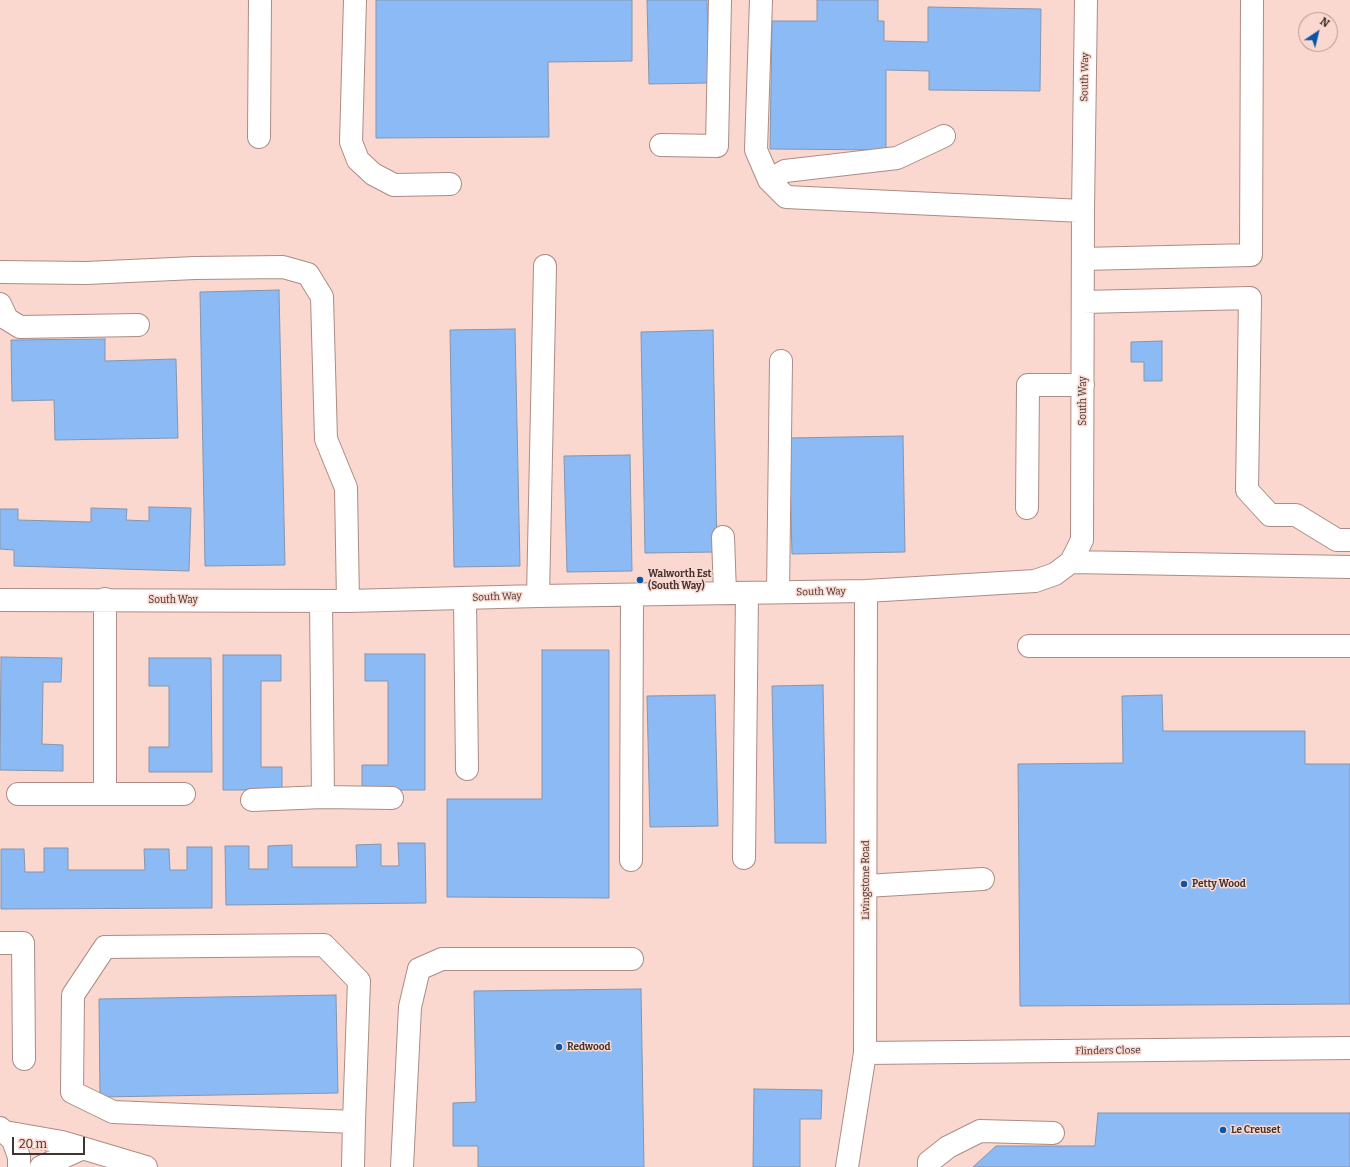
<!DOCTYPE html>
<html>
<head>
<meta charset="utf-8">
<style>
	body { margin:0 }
	#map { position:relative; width:1350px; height:1167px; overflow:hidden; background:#fad8cf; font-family:Bitter,serif }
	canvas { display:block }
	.north { position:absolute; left:1298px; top:12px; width:40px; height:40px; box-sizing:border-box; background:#fad8cf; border:1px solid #b09690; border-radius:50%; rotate:35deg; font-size:11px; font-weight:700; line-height:16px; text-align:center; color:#423431 }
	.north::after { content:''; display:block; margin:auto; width:14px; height:18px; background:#0c56a5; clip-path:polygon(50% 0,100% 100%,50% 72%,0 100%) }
	.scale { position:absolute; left:12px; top:1137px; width:73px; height:18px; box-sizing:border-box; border:2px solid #423431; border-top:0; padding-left:5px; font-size:12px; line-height:14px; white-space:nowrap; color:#423431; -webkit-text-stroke:3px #fad8cf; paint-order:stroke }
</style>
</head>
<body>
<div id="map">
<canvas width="1350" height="1167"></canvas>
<div class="north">N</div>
<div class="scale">20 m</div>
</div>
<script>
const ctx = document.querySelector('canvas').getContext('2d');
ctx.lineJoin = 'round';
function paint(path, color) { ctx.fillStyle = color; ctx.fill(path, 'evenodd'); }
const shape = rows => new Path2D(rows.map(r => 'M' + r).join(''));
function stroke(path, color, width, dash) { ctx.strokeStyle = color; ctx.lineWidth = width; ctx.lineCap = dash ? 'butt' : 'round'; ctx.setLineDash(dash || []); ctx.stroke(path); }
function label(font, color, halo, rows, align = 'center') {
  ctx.font = font + ' Bitter,serif'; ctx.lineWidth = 3; ctx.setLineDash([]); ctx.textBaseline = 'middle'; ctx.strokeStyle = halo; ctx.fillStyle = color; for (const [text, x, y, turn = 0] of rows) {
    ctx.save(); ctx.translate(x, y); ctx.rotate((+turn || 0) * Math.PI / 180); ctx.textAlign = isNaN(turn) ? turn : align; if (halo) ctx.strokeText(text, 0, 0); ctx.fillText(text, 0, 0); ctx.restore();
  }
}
const building = shape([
	[376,0,632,0,632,61,548,62,549,137,376,138,376,0],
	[647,0,707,0,709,83,649,84,647,0],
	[817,0,878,0,878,21,884,21,884,41,928,42,928,7,1041,9,1040,91,929,90,929,71,886,70,886,150,770,149,772,21,817,21,817,0],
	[279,290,285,565,205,566,200,292,279,290],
	[515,329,520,566,454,567,450,330,515,329],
	[713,330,717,552,645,553,641,332,713,330],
	[105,339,105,361,176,359,178,438,55,440,54,400,12,401,11,340,105,339],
	[1162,341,1162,381,1144,381,1144,362,1131,362,1131,342,1162,341],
	[903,436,905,552,792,554,789,438,903,436],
	[630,455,632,571,567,572,564,456,630,455],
	[149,507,191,508,189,571,14,566,14,550,0,549,0,509,18,509,18,520,91,522,91,508,127,509,126,520,149,521,149,507],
	[542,650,609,650,609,898,447,897,447,799,542,799,542,650],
	[365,654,425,654,425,790,362,790,362,765,388,765,388,681,365,681,365,654],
	[223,655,281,655,281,681,261,681,261,767,282,767,282,790,223,790,223,655],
	[1,657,62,658,61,682,43,682,42,744,63,745,63,771,0,770,1,657],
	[149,658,211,658,212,772,149,772,149,747,169,747,169,686,149,686,149,658],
	[823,685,826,843,775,843,772,686,823,685],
	[715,695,718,826,650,827,647,696,715,695],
	[1162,695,1163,731,1305,731,1305,764,1350,764,1350,1004,1020,1006,1018,764,1123,763,1122,696,1162,695],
	[398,843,425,843,426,903,226,905,225,846,249,846,249,869,268,869,268,846,292,845,292,867,357,867,356,845,381,844,381,866,399,866,398,843],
	[187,847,212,847,212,908,1,909,1,849,24,849,25,872,44,872,44,848,68,848,68,870,145,870,144,849,169,849,170,870,187,870,187,847],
	[641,989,644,1167,478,1167,478,1146,453,1146,453,1103,476,1102,474,991,641,989],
	[336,995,338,1093,100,1097,99,999,336,995],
	[754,1089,822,1090,821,1119,800,1119,800,1167,753,1167,754,1089],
	[1098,1113,1350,1113,1350,1167,973,1167,996,1146,1095,1146,1098,1113]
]);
const minor = shape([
	[355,0,351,142,358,160,373,174,394,185,450,184],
	[761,0,756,150,769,180,786,197,1083,211],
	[259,137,260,0],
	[661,145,717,146,720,0],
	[769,180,785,171,897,158,944,136],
	[1083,259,1251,255,1252,0],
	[0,272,86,273,195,268,283,267,308,274,322,297,326,439,346,488,348,601],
	[1083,302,1250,298,1247,490,1270,515,1296,515,1337,540,1350,540],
	[0,304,7,319,20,327,138,325],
	[1027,508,1028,385,1083,385],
	[723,537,725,593],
	[1071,562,1350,567],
	[778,592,781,361],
	[538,596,545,266],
	[465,598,467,769],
	[105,599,105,793],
	[0,600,348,601,538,596,866,591,1035,581,1055,574,1071,562,1082,540,1083,211,1086,0],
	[321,601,323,797],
	[1029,646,1350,646],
	[18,794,184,794],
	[252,800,323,797,392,798],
	[744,858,747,593],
	[631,860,632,595],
	[866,886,983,879],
	[0,943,23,943,24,1059],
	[865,1053,1350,1048],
	[0,1128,13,1140,19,1157,19,1167],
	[5,1132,62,1142,146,1167],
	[41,1167,81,1149],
	[353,1167,354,1122,359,981,324,945,105,947,73,995,72,1092,113,1112,354,1122],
	[402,1167,410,1007,419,969,442,959,632,959],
	[847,1167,865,1053,866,591],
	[929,1167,929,1162,948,1147,980,1131,1053,1133]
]);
const markers = [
	[640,580,4,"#0c56a5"],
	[1184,884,4,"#0c56a5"],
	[559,1047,4,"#0c56a5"],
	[1223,1130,4,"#0c56a5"]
];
const streetNames = [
	["South Way",1085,77,-89],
	["South Way",1083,401,-90],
	["South Way",821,592,-1],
	["South Way",497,597,-2],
	["South Way",173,600],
	["Livingstone Road",866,880,-90],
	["Flinders Close",1108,1051,-1]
];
const poiNames = [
	["Walworth Est",648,574],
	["(South Way)",648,586],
	["Petty Wood",1192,884],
	["Redwood",567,1047],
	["Le Creuset",1231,1130]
];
paint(building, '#8cbaf5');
stroke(building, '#8496ae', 1);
stroke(minor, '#ac8c84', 24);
stroke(minor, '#fff', 22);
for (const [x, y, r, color] of markers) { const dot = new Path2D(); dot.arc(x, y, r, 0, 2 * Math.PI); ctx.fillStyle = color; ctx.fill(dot); stroke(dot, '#fad8cf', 1.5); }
label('10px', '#423431', '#fad8cf', streetNames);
label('bold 10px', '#423431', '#fad8cf', poiNames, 'left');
</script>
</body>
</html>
